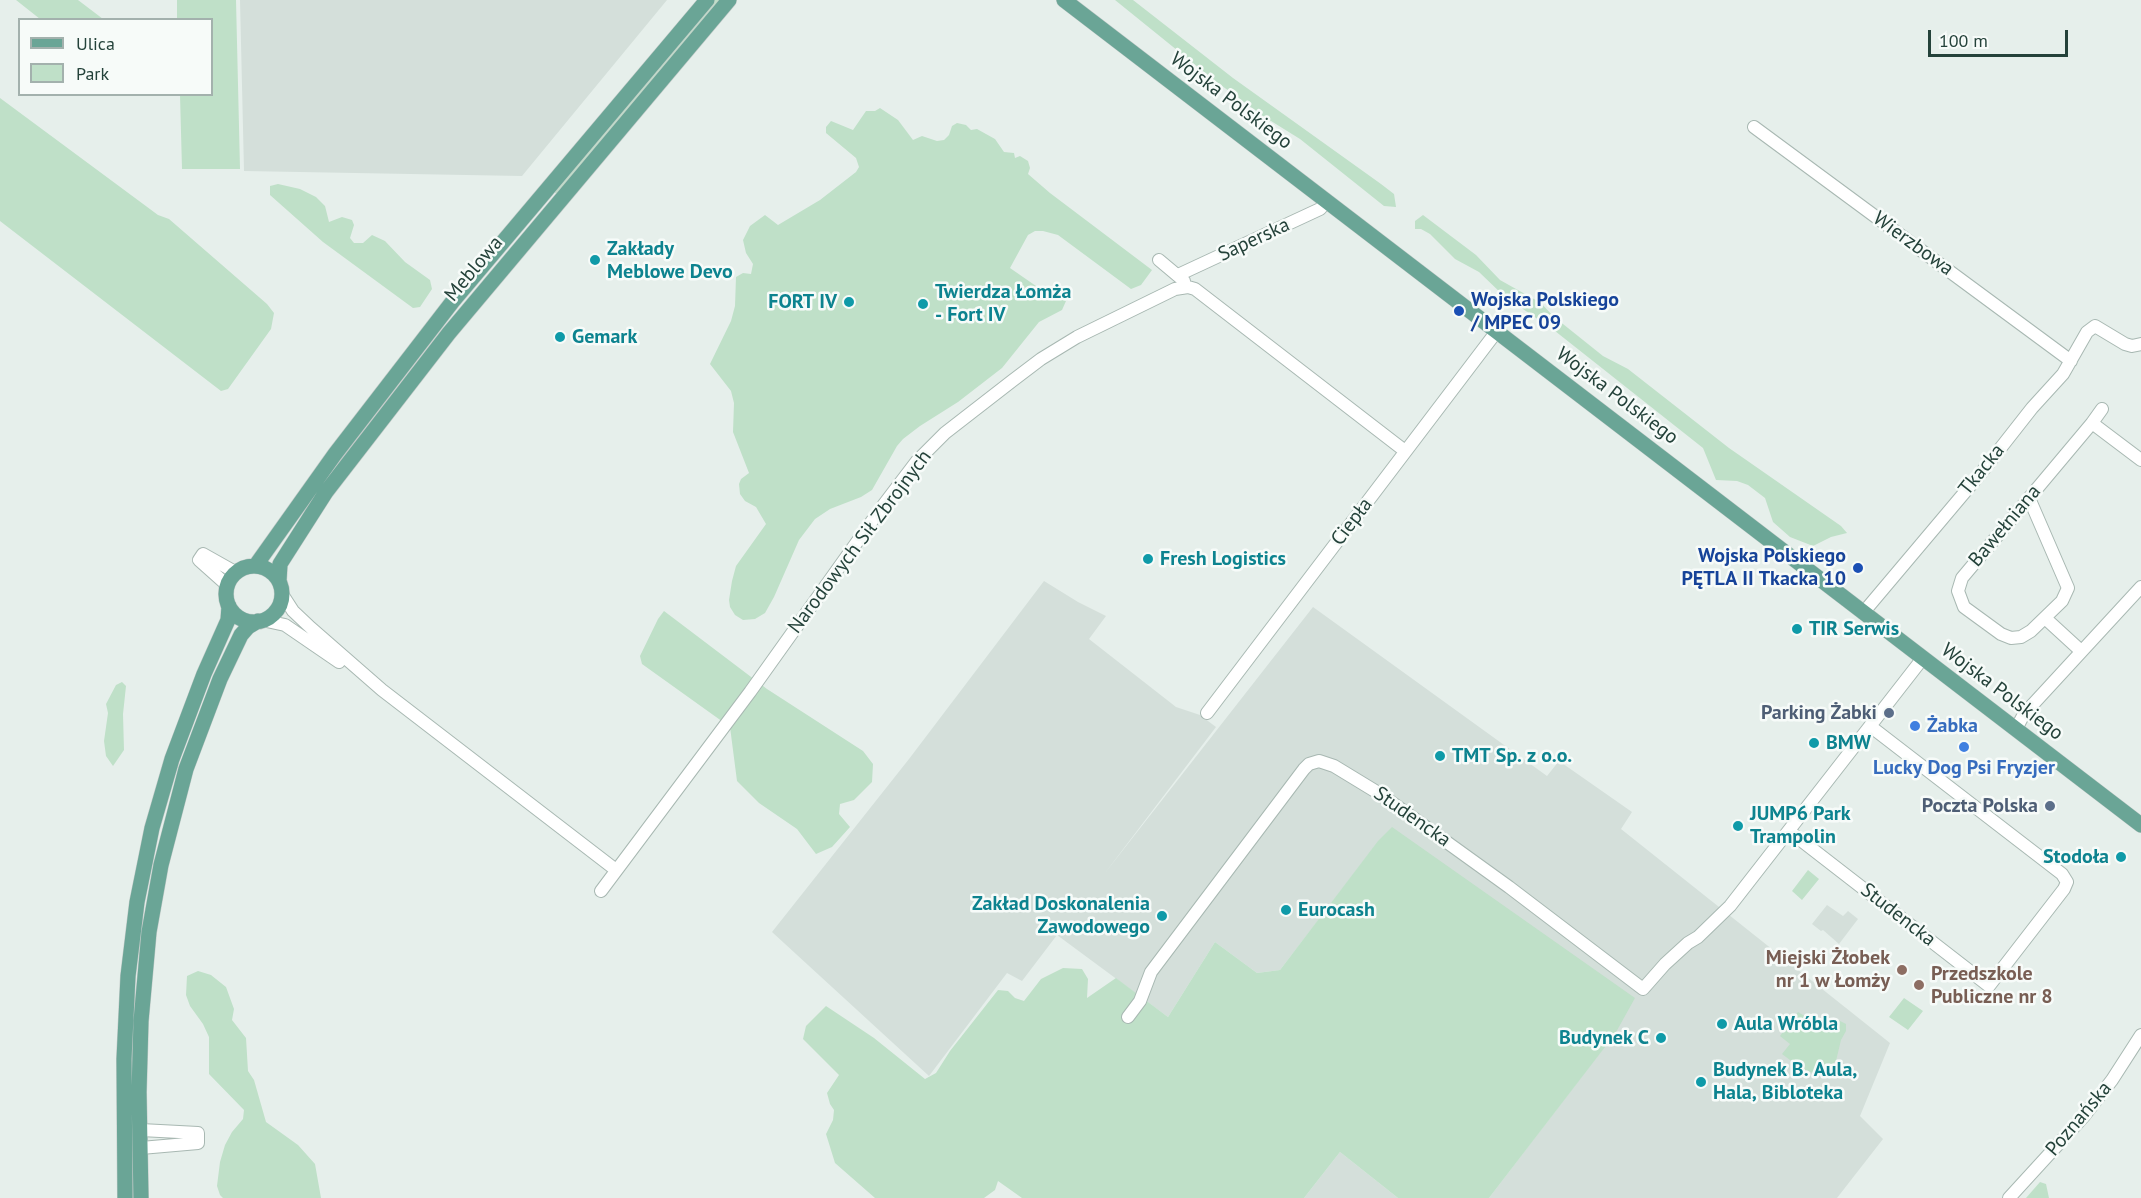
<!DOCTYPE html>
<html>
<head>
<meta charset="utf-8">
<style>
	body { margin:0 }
	#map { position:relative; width:2141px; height:1198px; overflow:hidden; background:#e6efeb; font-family:"PT Sans",sans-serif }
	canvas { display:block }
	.legend { position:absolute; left:18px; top:18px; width:195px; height:78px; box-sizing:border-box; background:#f7fbf9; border:2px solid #a3b1ad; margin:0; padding:8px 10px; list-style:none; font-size:18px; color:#24423a }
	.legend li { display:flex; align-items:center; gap:12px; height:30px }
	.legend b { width:30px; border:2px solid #a3b1ad }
	.scale { position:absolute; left:1928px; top:30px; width:140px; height:27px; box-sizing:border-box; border:3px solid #24423a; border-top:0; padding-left:8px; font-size:18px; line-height:21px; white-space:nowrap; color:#24423a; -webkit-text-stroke:4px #f7fbf9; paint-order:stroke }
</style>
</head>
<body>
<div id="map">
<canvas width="2141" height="1198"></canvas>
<ul class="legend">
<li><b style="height:8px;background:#6aa596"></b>Ulica</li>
<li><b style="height:16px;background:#bfe0c8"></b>Park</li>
</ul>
<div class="scale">100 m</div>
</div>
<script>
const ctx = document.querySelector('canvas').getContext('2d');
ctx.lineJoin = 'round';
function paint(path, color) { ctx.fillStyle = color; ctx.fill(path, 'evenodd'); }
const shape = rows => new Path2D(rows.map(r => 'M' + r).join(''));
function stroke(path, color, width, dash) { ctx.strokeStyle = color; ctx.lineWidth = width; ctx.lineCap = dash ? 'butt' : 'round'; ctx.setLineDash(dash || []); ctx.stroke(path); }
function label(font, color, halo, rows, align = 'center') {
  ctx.font = font + ' "PT Sans",sans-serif'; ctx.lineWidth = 5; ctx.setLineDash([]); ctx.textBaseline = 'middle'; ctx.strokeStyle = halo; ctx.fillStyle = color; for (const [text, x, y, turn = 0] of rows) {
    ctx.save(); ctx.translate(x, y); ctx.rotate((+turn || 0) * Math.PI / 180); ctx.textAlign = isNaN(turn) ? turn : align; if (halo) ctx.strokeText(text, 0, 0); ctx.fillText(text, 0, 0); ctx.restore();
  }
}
const built = shape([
	[240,0,667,0,522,176,244,171],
	[1044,581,1078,602,1106,616,1089,639,1176,707,1200,715,1216,727,1105,873,1313,607,1547,776,1559,761,1632,812,1621,829,1890,1043,1860,1116,1883,1139,1837,1198,1489,1198,1614,1034,1379,841,1280,970,1257,973,1215,942,1168,1017,1057,935,1022,981,1007,973,929,1076,772,932,909,759],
	[1827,905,1843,916,1848,911,1858,919,1839,944,1823,930,1821,931,1812,924],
	[1340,1152,1398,1198,1304,1198]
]);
const green = shape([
	[16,0,78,0,103,19,40,19],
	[177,0,236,0,240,169,182,169,180,95,212,94,212,20,177,19],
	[714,0,723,0,558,195,553,191],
	[1115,0,1133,0,1233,78,1381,184,1394,194,1396,207,1384,206,1300,139,1263,116,1214,80],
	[0,98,158,215,169,219,267,304,274,313,271,329,228,389,221,391,0,221],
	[880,108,898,120,913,140,922,136,937,141,944,140,949,135,952,126,957,123,966,125,971,130,977,129,995,139,1004,152,1014,153,1015,158,1020,156,1028,161,1030,168,1028,174,1050,193,1152,270,1141,285,1131,289,1058,235,1043,231,1035,231,1028,235,1010,268,1036,286,1066,301,1062,310,1039,322,1002,368,958,402,920,426,903,439,897,446,872,490,861,497,830,509,815,519,799,540,774,597,765,613,755,619,743,620,735,615,730,607,729,600,732,581,736,566,766,524,756,507,745,501,740,494,739,484,741,479,749,473,733,432,734,403,731,391,710,364,731,321,735,306,736,277,743,273,751,274,753,264,746,253,743,240,750,226,765,215,778,225,820,200,856,172,859,167,856,158,826,133,826,127,831,121,853,130,866,111,875,111],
	[278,184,300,189,316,197,325,206,329,222,342,217,352,220,354,225,350,238,354,243,363,243,372,235,385,241,405,262,430,280,432,289,420,307,413,308,323,242,270,195,270,186],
	[1423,215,1476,255,1500,280,1541,303,1553,316,1603,356,1628,369,1729,448,1841,526,1847,533,1831,537,1813,546,1790,537,1773,522,1765,498,1748,485,1737,481,1716,480,1703,448,1555,331,1504,296,1479,272,1455,259,1430,234,1421,229,1415,229,1415,221],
	[664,611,767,689,863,751,873,764,872,782,854,800,840,804,839,814,850,827,832,847,816,854,797,829,759,803,737,781,730,727,642,664,640,656,658,619],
	[122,682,126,686,123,714,124,750,113,766,106,756,104,741,108,713,106,704,116,685],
	[1392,827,1635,998,1615,1034,1489,1198,1398,1198,1340,1152,1304,1198,1022,1198,998,1181,995,1190,984,1198,875,1198,835,1163,826,1134,833,1120,834,1110,830,1104,827,1093,839,1075,803,1039,806,1026,826,1006,874,1038,925,1079,936,1073,950,1051,998,990,1008,991,1015,998,1024,1001,1041,979,1063,968,1082,969,1088,979,1087,998,1116,978,1168,1017,1215,942,1257,973,1280,970,1378,841],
	[1808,870,1819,879,1802,900,1792,891],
	[198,971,211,975,226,987,234,1009,232,1020,246,1038,248,1071,254,1080,266,1122,298,1145,315,1164,321,1198,223,1198,220,1195,217,1186,220,1162,225,1145,232,1132,243,1119,244,1110,209,1074,209,1037,203,1024,190,1006,186,995,187,976],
	[1904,998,1923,1011,1908,1030,1889,1017],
	[1798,1012,1829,1031,1838,1020,1846,1024,1846,1031,1841,1040,1836,1061,1825,1071,1813,1073,1802,1069,1782,1054,1790,1044,1780,1036],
	[2040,1182,2046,1184,2049,1198,2026,1198]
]);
const minor = shape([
	[1754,127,2071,361],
	[1159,260,1184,281],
	[1178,275,1320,209,1327,201],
	[2092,423,2102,409],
	[2029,498,2068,588,2062,601,2031,631,2021,637,2011,638,2001,634,1964,607,1958,591,1962,578,2092,423,2141,460],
	[227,585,199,560,203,554,235,572],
	[282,594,293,611,311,628,382,690,616,870],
	[1863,613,1981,473,2032,408,2063,374,2087,332,2095,326,2125,344,2132,346,2141,344],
	[2045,618,2081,651],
	[262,620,285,625,339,662],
	[1207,713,1497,331],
	[2016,729,2024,714,2141,587],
	[1789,831,1989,986,2064,889,2067,882,2062,874,1870,726],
	[601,891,750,692,882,507,917,461,945,433,1012,381,1041,359,1077,337,1175,289,1188,287,1195,289,1405,451],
	[1128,1017,1140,1001,1151,972,1304,769,1309,764,1319,761,1334,766,1380,794,1509,887,1643,989,1665,964,1688,943,1698,937,1730,906,1923,658],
	[141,1130,198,1133,198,1143,141,1148],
	[2009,1198,2084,1116,2112,1080,2141,1035]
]);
const major = shape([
	[1064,0,2141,825],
	[256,565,335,454,453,301,707,0],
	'226 594a28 28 0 1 1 56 0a28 28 0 1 1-56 0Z',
	[279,581,280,564,326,492,449,333,729,0],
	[125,1198,124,1059,128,976,137,902,152,828,172,759,204,674,228,620,229,606],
	[141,1198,139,1092,141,1021,149,932,161,865,186,769,220,679,241,635,248,627,258,621]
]);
const markers = [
	[595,260,6,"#0f9aa8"],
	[849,302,6,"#0f9aa8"],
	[923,304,6,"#0f9aa8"],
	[1459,311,6,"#1a4fb4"],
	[560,337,6,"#0f9aa8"],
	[1148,559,6,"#0f9aa8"],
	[1858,568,6,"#1a4fb4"],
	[1797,629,6,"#0f9aa8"],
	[1889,713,6,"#5c6f8a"],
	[1915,726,6,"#3f7fe0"],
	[1814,743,6,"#0f9aa8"],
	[1964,747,6,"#3f7fe0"],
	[1440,756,6,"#0f9aa8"],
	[2050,806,6,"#5c6f8a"],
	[1738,826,6,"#0f9aa8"],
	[2121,857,6,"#0f9aa8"],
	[1286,910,6,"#0f9aa8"],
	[1162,916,6,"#0f9aa8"],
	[1902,970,6,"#8d6e63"],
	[1919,985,6,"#8d6e63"],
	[1722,1024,6,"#0f9aa8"],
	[1661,1038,6,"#0f9aa8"],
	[1701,1082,6,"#0f9aa8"]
];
const streetNames = [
	["Wojska Polskiego",1231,101,37],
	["Saperska",1254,240,-25],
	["Wierzbowa",1913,244,36],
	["Meblowa",474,269,-50],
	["Wojska Polskiego",1617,396,37],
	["Tkacka",1982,470,-51],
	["Ciepła",1352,522,-53],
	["Bawełniana",2005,526,-50],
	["Narodowych Sił Zbrojnych",860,542,-53],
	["Wojska Polskiego",2002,692,37],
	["Studencka",1412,817,35],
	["Studencka",1898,915,38],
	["Poznańska",2079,1119,-50]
];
const cultureNames = [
	["Zakłady",607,249],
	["Meblowe Devo",607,272],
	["Twierdza Łomża",935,292],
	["- Fort IV",935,315],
	["FORT IV",837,302,"right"],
	["Gemark",572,337],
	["Fresh Logistics",1160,559],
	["TIR Serwis",1809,629],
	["BMW",1826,743],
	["TMT Sp. z o.o.",1452,756],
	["JUMP6 Park",1750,814],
	["Trampolin",1750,837],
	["Stodoła",2109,857,"right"],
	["Zakład Doskonalenia",1150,904,"right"],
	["Zawodowego",1150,927,"right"],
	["Eurocash",1298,910],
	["Aula Wróbla",1734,1024],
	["Budynek C",1649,1038,"right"],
	["Budynek B. Aula,",1713,1070],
	["Hala, Bibloteka",1713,1093]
];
const transitNames = [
	["Wojska Polskiego",1471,300],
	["/ MPEC 09",1471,323],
	["Wojska Polskiego",1846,556,"right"],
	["PĘTLA II Tkacka 10",1846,579,"right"]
];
const serviceNames = [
	["Parking Żabki",1877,713],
	["Poczta Polska",2038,806]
];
const shopNames = [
	["Żabka",1927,726],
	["Lucky Dog Psi Fryzjer",1964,768,"center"]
];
const educationNames = [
	["Miejski Żłobek",1890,958],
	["nr 1 w Łomży",1890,981],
	["Przedszkole",1931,974,"left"],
	["Publiczne nr 8",1931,997,"left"]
];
paint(built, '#d4dfda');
paint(green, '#bfe0c8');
stroke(minor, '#a8b8b2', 14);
stroke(major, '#c2cac8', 16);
stroke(minor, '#fff', 12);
stroke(major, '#6aa596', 15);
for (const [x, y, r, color] of markers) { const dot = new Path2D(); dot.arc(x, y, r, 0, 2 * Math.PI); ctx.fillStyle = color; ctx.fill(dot); stroke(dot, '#f7fbf9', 2); }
label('20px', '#24423a', '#f7fbf9', streetNames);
label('bold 20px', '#0d838f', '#f7fbf9', cultureNames, 'left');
label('bold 20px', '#164399', '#f7fbf9', transitNames, 'left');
label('bold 20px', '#4e5e75', '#f7fbf9', serviceNames, 'right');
label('bold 20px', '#366cbe', '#f7fbf9', shopNames, 'left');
label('bold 20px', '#785e54', '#f7fbf9', educationNames, 'right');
</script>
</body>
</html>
